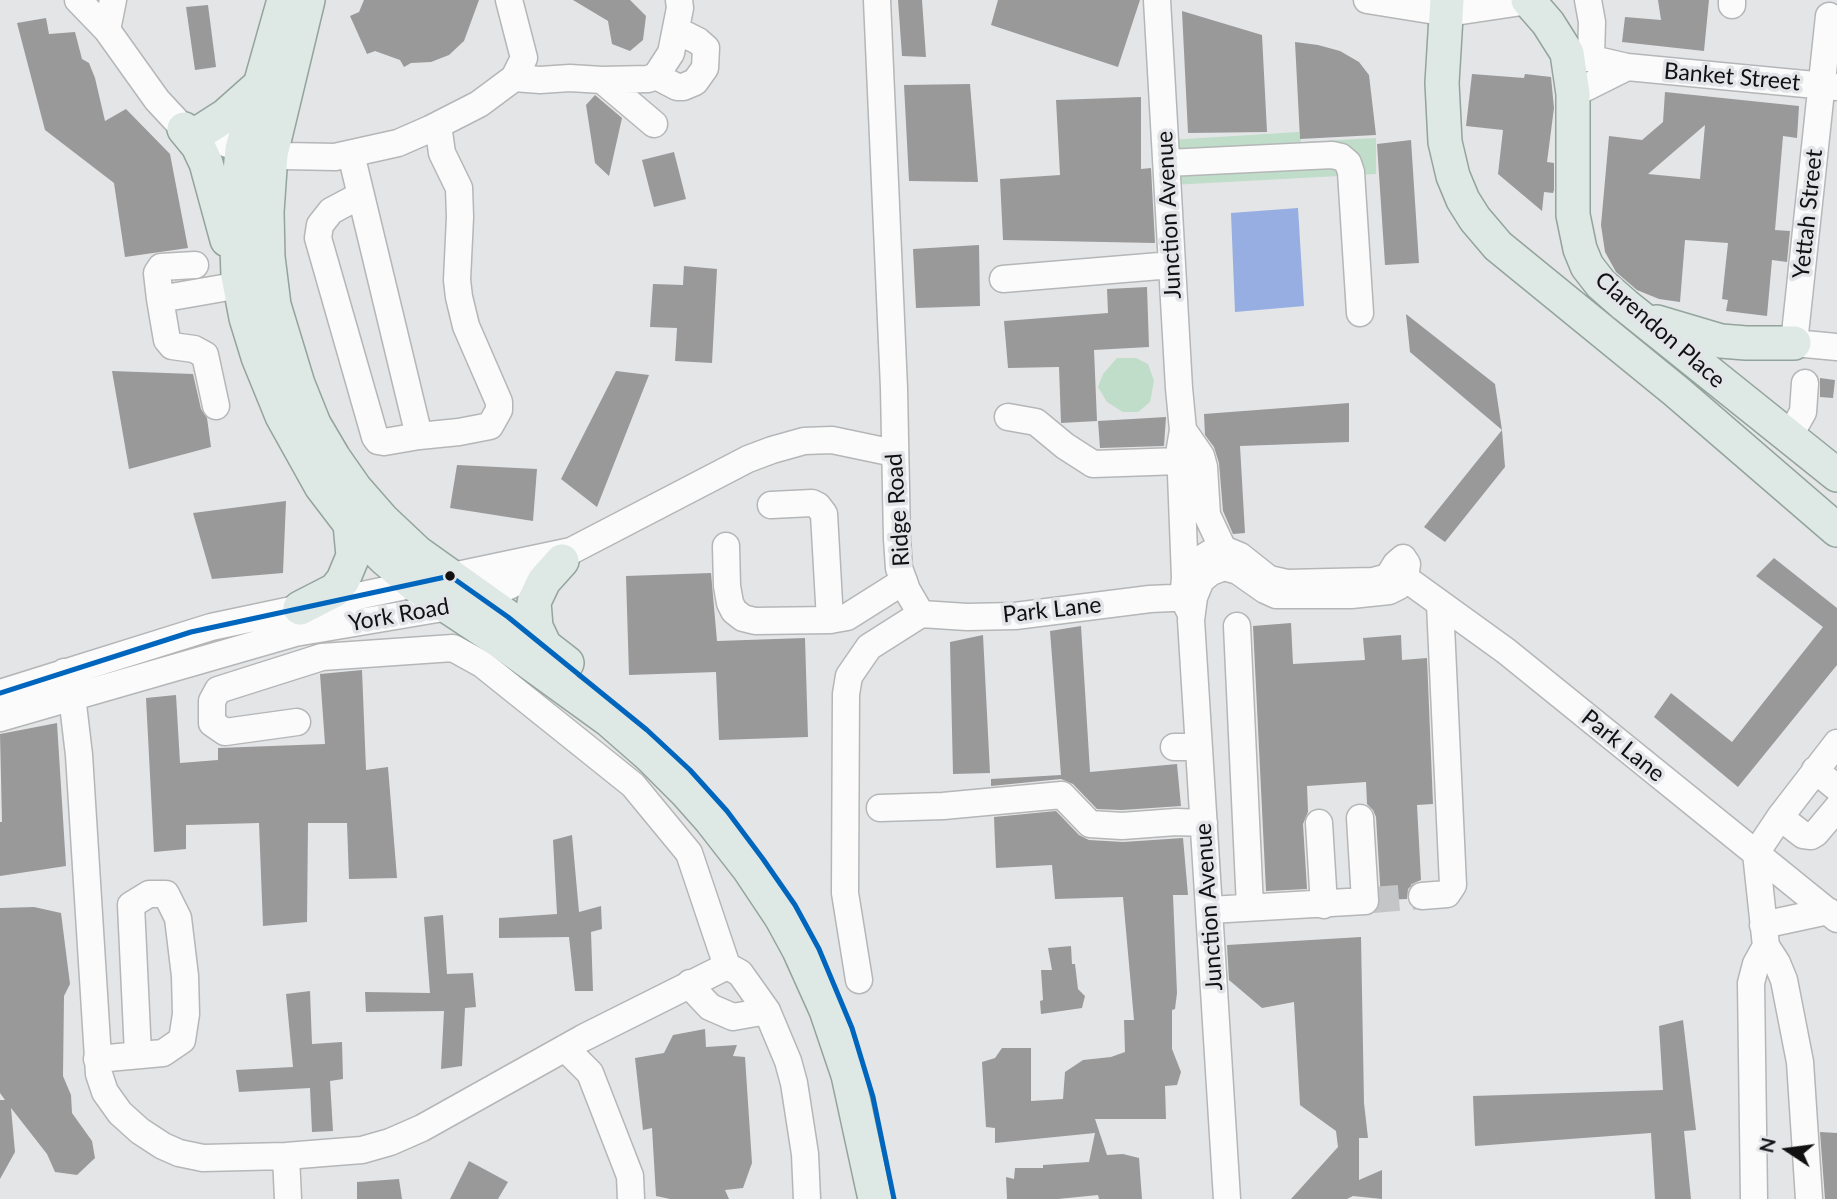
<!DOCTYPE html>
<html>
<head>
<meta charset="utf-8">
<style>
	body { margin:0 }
	#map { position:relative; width:1837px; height:1199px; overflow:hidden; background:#e4e5e7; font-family:Lato,sans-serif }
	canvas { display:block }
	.north { position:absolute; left:1753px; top:1115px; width:70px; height:70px; -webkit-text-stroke:5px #e3e4e8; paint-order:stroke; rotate:283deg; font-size:19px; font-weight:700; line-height:28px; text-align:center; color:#111112 }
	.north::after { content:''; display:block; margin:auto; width:24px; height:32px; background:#111112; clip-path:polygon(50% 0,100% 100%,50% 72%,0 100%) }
</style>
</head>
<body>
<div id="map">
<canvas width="1837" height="1199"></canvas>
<div class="north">N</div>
</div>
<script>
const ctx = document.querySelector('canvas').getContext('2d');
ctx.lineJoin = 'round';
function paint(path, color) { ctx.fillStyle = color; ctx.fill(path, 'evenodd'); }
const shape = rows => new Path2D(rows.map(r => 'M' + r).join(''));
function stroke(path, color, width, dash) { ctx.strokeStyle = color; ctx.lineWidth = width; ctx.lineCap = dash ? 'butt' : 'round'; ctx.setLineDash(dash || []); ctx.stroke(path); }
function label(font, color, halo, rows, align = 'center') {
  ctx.font = font + ' Lato,sans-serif'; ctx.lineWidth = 7; ctx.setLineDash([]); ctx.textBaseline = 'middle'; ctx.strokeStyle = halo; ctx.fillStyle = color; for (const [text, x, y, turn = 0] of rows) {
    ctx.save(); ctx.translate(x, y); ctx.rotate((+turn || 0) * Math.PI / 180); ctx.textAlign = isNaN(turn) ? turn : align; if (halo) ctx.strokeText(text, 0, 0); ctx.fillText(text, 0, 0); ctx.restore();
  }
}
const green = shape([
	[1299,132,1301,142,1376,138,1376,174,1171,185,1169,140],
	[1117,358,1136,358,1148,364,1154,381,1150,402,1138,412,1123,412,1107,402,1098,387,1103,374]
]);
const water = shape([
	[1298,208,1304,306,1235,312,1231,213]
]);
const building = shape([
	[364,0,479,0,464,41,449,55,431,62,411,63,404,67,400,60,375,51,367,54,350,16,359,12],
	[573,0,630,0,646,16,643,40,630,51,612,44,608,21],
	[898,0,922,0,926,57,902,56],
	[998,0,1140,0,1118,67,991,25],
	[1658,0,1709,0,1704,51,1622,42,1625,17,1661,20],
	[208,5,216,67,195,70,186,7],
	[1182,11,1262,35,1267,132,1188,133],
	[46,18,49,34,75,32,82,59,89,63,95,78,105,121,126,109,170,154,188,248,125,257,114,183,45,130,17,23],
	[1295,42,1318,45,1340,51,1359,62,1369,75,1376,135,1300,139],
	[1472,74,1524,78,1525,74,1551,77,1554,108,1547,162,1554,163,1554,190,1553,193,1544,192,1542,211,1498,174,1503,130,1466,126],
	[970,84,978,182,909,181,904,85],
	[1665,92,1799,106,1797,138,1783,136,1775,230,1790,231,1787,262,1772,260,1767,316,1726,311,1728,300,1722,299,1728,243,1685,240,1680,302,1659,299,1637,290,1616,272,1605,252,1601,225,1609,136,1642,140,1663,122],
	[1705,125,1700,179,1648,174],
	[595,95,622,118,609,176,595,163,586,105],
	[1141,97,1141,169,1151,168,1155,243,1003,240,1000,179,1060,175,1056,100],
	[1411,140,1419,263,1385,265,1377,144],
	[674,152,686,199,654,207,642,160],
	[979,245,980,306,916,308,913,249],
	[684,266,717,269,712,363,675,361,677,328,650,327,653,284,683,285],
	[1147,287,1149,347,1094,350,1097,421,1061,423,1059,367,1008,368,1004,321,1108,313,1107,289],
	[1406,314,1495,384,1502,430,1410,352],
	[112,371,193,374,201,409,207,418,211,447,129,469],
	[616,371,649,375,597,507,561,479],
	[1820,378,1835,380,1833,398,1820,397],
	[1349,403,1349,442,1240,446,1245,533,1233,534,1223,511,1219,463,1214,447,1205,435,1204,414],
	[1166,417,1164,446,1100,448,1098,421],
	[1502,430,1505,467,1445,542,1424,527],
	[457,465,537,469,533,521,450,508],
	[286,501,283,573,212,579,193,513],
	[1774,558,1837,608,1837,665,1738,787,1654,717,1671,693,1732,742,1823,627,1756,576],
	[711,573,717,641,805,638,808,737,719,740,716,672,629,675,626,576],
	[1291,623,1293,664,1365,660,1363,638,1401,635,1402,660,1427,658,1433,804,1417,805,1421,880,1414,883,1408,889,1407,899,1381,900,1376,817,1373,810,1367,804,1366,782,1307,786,1308,812,1303,824,1307,889,1266,891,1253,626],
	[1081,626,1090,772,1177,764,1181,806,1122,810,1097,809,1073,784,1061,779,991,786,991,779,1061,775,1050,631],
	[983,635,990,773,953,774,950,642],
	[362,670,366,770,388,767,397,878,349,879,347,823,308,823,307,922,263,926,259,823,186,825,186,849,154,852,146,698,176,695,180,763,218,760,218,748,325,744,320,674],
	[57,723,66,866,0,876,0,822,2,822,0,734],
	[1056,811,1079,835,1089,840,1123,842,1183,838,1188,895,1173,895,1177,993,1175,1009,1172,1010,1172,1049,1181,1072,1177,1085,1165,1086,1166,1119,1095,1119,1107,1155,1123,1154,1139,1158,1142,1199,1099,1199,1098,1195,1058,1199,1007,1199,1006,1177,1014,1179,1015,1168,1043,1168,1043,1165,1089,1162,1095,1133,995,1143,995,1128,986,1127,982,1062,995,1058,1002,1048,1031,1048,1031,1101,1063,1099,1065,1072,1083,1060,1111,1057,1125,1052,1124,1020,1134,1020,1123,897,1055,899,1052,865,996,868,994,817],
	[572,835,579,912,601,906,602,929,591,932,593,991,575,991,569,937,499,938,499,918,557,914,553,840],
	[34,907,61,913,70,984,64,996,63,1076,71,1095,72,1113,92,1141,95,1158,77,1175,55,1172,47,1154,11,1108,15,1152,0,1179,0,1100,5,1100,0,1093,0,908],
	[443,915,447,974,473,973,476,1007,465,1008,462,1066,441,1069,444,1011,366,1012,365,992,430,993,424,917],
	[1361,937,1364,1103,1368,1138,1359,1138,1359,1180,1382,1170,1382,1199,1353,1196,1347,1199,1291,1199,1338,1147,1336,1131,1300,1105,1294,1002,1262,1008,1229,980,1227,945],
	[1071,946,1072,964,1075,964,1078,989,1085,996,1082,1008,1041,1014,1040,1001,1043,1000,1041,970,1052,970,1048,948],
	[310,991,312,1044,342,1042,343,1079,330,1081,333,1131,312,1132,310,1088,239,1092,236,1070,293,1067,286,994],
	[1683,1020,1696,1130,1684,1131,1691,1199,1655,1199,1651,1133,1475,1146,1473,1096,1663,1090,1659,1026],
	[705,1029,706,1047,737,1045,733,1056,745,1057,752,1163,743,1188,725,1190,729,1199,670,1199,656,1196,652,1128,643,1130,635,1058,664,1053,673,1035],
	[1820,1132,1837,1133,1837,1199,1825,1199],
	[469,1161,508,1182,498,1199,450,1199],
	[399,1179,402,1199,357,1199,357,1182]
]);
const minorTunnel = shape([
	[1373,900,1422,896]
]);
const minor = shape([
	[78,0,107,30,157,100,184,129,242,149,285,156,335,157,398,143,430,129,479,104,514,78,524,58,509,0],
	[877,0,894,388,897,539,899,568,907,590,921,614],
	[1157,0,1179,388,1183,430,1180,448,1185,578],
	[1367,0,1448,13,1535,0],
	[1588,0,1592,22,1591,57],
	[1732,5,1732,0],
	[1829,16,1794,343,1837,347],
	[107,30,113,0],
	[1567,53,1627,67,1837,87],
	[656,76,677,87,683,87,695,82,705,68,706,48,698,41,676,30],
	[514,78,540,80,570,78,602,80,648,79,656,76,671,53,680,8,679,0],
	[602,80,654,124],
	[1573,94,1627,67],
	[351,154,419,436,459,432,490,426,499,410,499,402,466,326,459,297,457,280,460,217,459,188,442,153,438,125],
	[1167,163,1332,155,1341,157,1348,163,1351,172,1360,313],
	[361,195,331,211,320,225,318,238,375,437,378,441,384,442,419,436],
	[195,265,161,267,157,273,160,299,240,285],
	[1003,279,1172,265],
	[160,299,167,340,172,346,194,349,205,355,216,406],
	[1008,417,1036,422,1065,446,1093,464,1180,461],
	[1183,430,1201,456,1204,467,1207,515,1223,549,1224,566],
	[1789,437,1803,412,1805,383],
	[771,505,812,503,818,506,824,514,830,620],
	[726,546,727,586,730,603,734,611,743,618,755,621,830,620,847,617,904,581],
	[1405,578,1506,651,1837,919],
	[921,614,967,617,1015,616,1150,599,1194,597],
	[1191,614,1183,598,1185,578,1204,557,1212,552,1223,549,1240,556,1269,579,1287,583,1373,581,1388,577,1396,564,1403,558,1407,564,1405,578,1399,586,1389,591,1351,595,1276,595,1265,590,1238,571,1224,567,1211,572,1201,580,1194,597,1191,620,1227,1199],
	[1237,626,1250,907],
	[64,672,72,696,79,755,99,1074,105,1092,120,1113,140,1131,163,1146,179,1153,203,1158,286,1156,336,1152,362,1150,390,1142,422,1128,583,1038,727,966,740,973,767,1011,788,1061,794,1083,805,1154,807,1199],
	[0,693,211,627,571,551,748,459,772,450,804,441,832,440,894,453],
	[0,718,295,633,449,607,483,598,556,564],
	[297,722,225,732,212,723,212,701,218,690,322,657,453,648,482,664,633,785,689,853,727,966],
	[1174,747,1199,747],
	[1815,770,1837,788],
	[880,808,943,806,1062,795,1090,824,1122,826,1176,822,1204,823],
	[1780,817,1803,835,1811,836,1816,833,1837,808],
	[1319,823,1324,905],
	[1756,853,1766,946,1777,963,1784,980,1800,1062,1809,1199],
	[1756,853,1780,817,1837,743],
	[1422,896,1447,894,1453,885,1440,604],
	[1210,910,1365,901,1360,818],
	[1763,925,1828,911],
	[859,980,845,893,846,694,849,676,869,647,921,614],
	[690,983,692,988,710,1007,733,1017,767,1011],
	[565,1048,590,1073,630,1176,631,1199],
	[97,1059,163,1053,182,1040,186,1014,185,976,178,918,166,894,149,894,131,905,138,1054],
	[286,1156,288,1199],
	[1754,1199,1751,983,1756,964,1766,946]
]);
const major = shape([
	[284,0,242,149,236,220,238,276,246,318,258,357,282,416,321,486,350,524,385,559,415,585,501,642,610,721,650,756,686,792,710,819,749,869,781,917,799,950,826,1010,848,1075,875,1199],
	[308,0,271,154,267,212,268,257,274,305,298,384,314,424,334,458,355,488,383,520,418,553,508,617,567,663],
	[1447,0,1442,83,1445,142,1453,176,1463,200,1475,219,1498,246,1677,392,1837,530],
	[1528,0,1548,23,1567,53,1573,94,1573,215,1580,249,1587,266,1601,284,1625,305,1837,475],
	[184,129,198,146,206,163,227,240],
	[197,134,225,116,261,84],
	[1657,322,1721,341,1746,343,1794,343],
	[300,608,335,590,343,580,353,556,350,524],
	[545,646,536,627,534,602,544,581,562,561]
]);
const bus1 = shape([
	[0,693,191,632,450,576,508,617,647,730,690,770,727,811,763,859,795,905,819,949,852,1028,873,1097,894,1199]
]);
const markers = [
	[450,576,6,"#111112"]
];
const streetNames = [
	["Banket Street",1732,77,5],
	["Yettah Street",1808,214,-84],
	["Junction Avenue",1169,215,-93],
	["Clarendon Place",1660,330,41],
	["Ridge Road",898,510,-94],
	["Park Lane",1052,610,-6],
	["York Road",399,615,-10],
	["Park Lane",1623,746,39],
	["Junction Avenue",1209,907,-94]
];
paint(green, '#bfddc8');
paint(water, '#96aee1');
paint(building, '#99999a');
stroke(minorTunnel, '#c4c5c7', 26, [26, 13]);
stroke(minor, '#b5b6b7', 29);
stroke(major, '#93a49c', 36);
stroke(minor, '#fbfbfb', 26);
stroke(major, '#dee8e4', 33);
stroke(bus1, '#0065bd', 5);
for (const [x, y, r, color] of markers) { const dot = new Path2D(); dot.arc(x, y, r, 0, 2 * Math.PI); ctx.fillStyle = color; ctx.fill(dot); stroke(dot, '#e3e4e8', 2.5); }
label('23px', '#111112', '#e3e4e8', streetNames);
</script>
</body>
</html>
